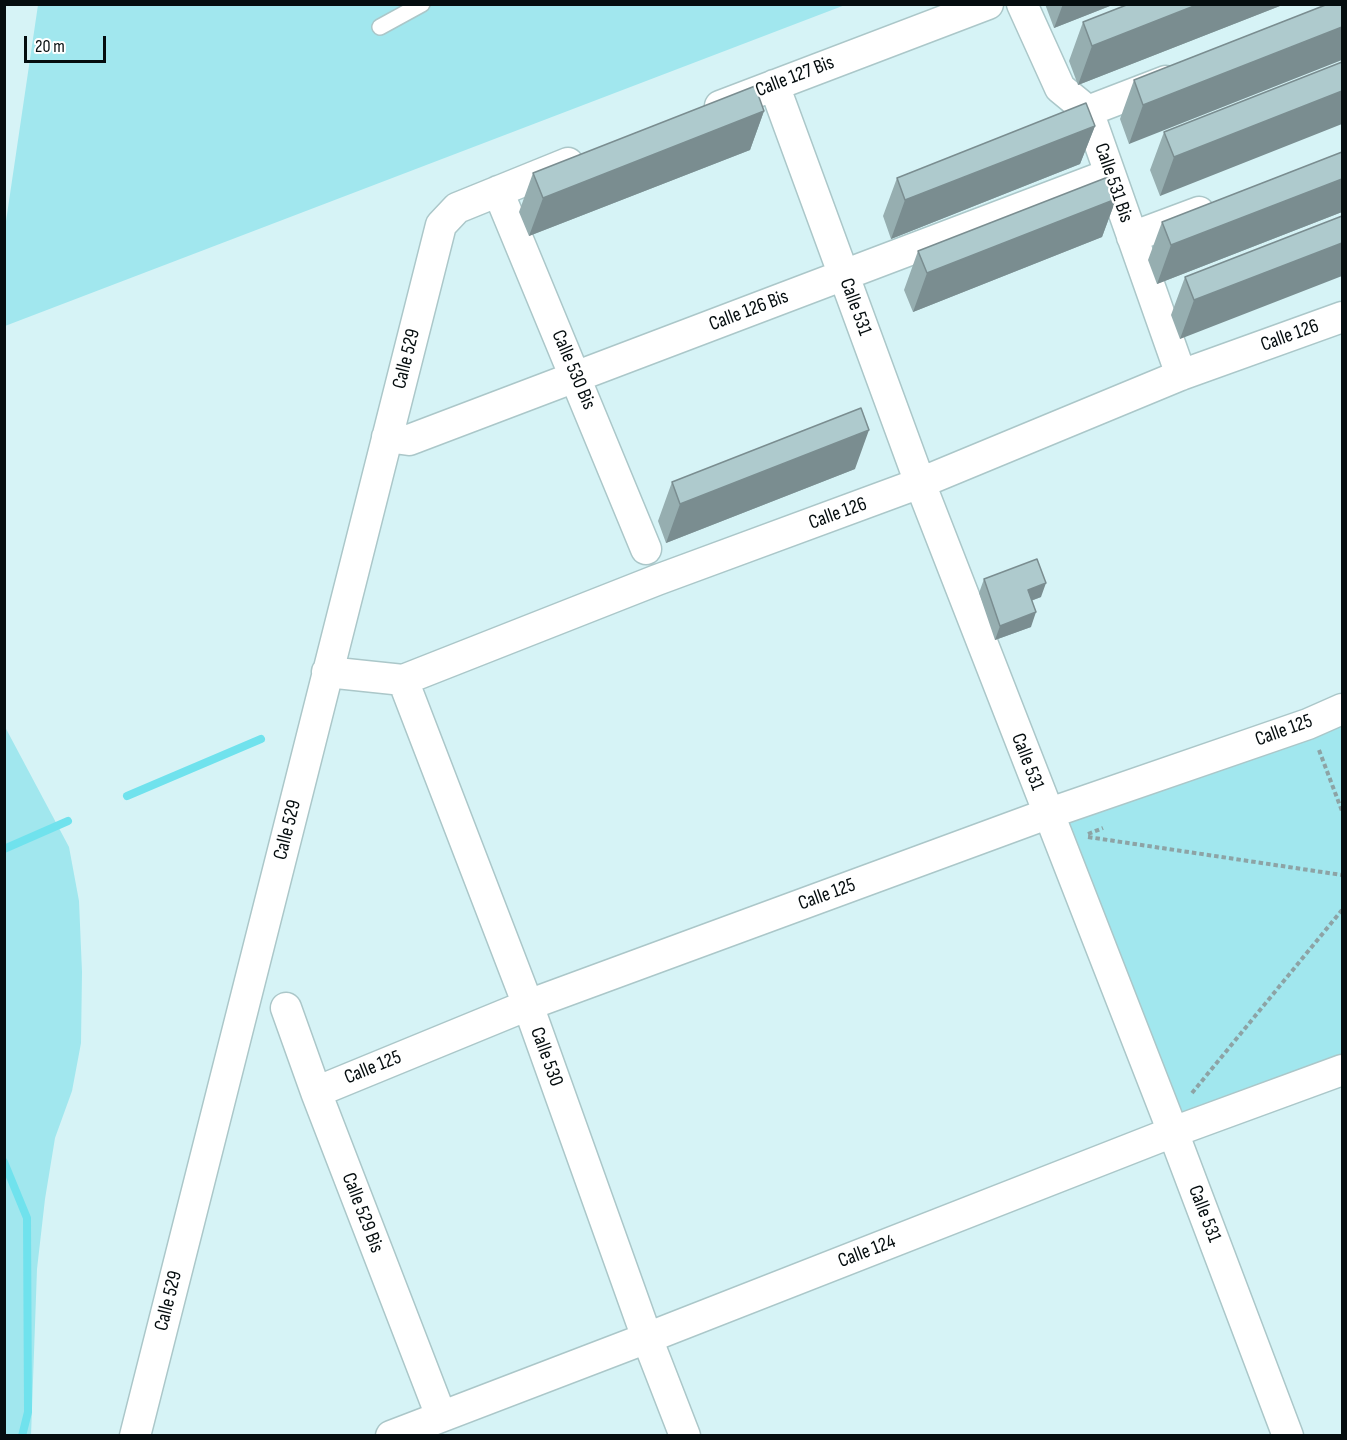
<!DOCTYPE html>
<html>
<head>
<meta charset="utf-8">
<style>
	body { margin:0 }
	#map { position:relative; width:1347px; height:1440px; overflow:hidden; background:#d6f3f6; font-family:"Sofia Sans Condensed",sans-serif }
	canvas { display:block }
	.frame { position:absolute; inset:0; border:6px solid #050d0f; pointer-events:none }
	.scale { position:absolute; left:24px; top:36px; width:82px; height:27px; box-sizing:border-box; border:3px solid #050d0f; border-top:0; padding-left:8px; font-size:18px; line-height:21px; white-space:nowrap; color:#050d0f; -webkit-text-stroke:4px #fff; paint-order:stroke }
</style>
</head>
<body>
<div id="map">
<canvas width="1347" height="1440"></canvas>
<div class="frame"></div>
<div class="scale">20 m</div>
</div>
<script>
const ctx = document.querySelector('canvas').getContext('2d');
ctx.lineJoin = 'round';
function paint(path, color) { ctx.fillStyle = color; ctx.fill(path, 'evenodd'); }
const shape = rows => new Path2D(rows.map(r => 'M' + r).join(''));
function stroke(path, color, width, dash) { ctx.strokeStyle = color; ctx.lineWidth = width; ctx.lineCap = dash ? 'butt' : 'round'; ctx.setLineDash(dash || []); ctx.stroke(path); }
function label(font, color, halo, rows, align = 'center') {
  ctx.font = font + ' "Sofia Sans Condensed",sans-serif'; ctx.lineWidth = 4.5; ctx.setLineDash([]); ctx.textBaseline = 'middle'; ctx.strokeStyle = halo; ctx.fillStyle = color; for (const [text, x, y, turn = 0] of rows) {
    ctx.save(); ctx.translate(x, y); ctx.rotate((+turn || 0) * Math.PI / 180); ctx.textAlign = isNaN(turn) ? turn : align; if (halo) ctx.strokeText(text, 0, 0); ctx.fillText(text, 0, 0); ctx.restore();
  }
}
const green = shape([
	[38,5,845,5,5,326,5,228],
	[1342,719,1342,1060,1178,1123,1053,817],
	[4,725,69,847,79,901,82,972,81,1043,72,1091,55,1138,45,1199,37,1269,31,1436,4,1435]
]);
const stream = shape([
	[127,796,261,739],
	[4,849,68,821],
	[4,1162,27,1218,28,1412,22,1436]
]);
const path = shape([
	[1319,750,1342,811],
	[1088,834,1103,828],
	[1088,837,1342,875],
	[1192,1093,1342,910]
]);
const lane = shape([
	[380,27,422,4]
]);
const street = shape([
	[1022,4,1060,88,1088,111,1181,375],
	[774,85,920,483,1173,1132,1288,1436],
	[720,106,988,4],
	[1088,111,1166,81],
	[498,191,646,549],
	[1132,237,1199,212],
	[387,437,409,440,1110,174],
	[327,672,403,680,657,580,920,483,1181,375,1342,317],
	[403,680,528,1005,647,1338,685,1436],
	[286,1008,316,1092,441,1416],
	[316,1092,528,1005,1047,814,1308,724,1342,709],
	[135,1436,441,225,457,208,568,163],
	[391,1436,647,1338,1173,1132,1342,1070]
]);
const wall = shape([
	[1045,4,1115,4,1054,28],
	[1129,4,1285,4,1078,85,1069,61,1083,22],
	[1328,4,1129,144,1120,119,1134,80],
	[1342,62,1160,196,1150,170,1164,132],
	[764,111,750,150,529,236,519,212,533,173],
	[1095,126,1080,164,891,239,883,216,897,178],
	[1342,152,1342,212,1157,284,1148,260,1162,222],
	[1116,199,1102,237,913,312,904,290,918,251],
	[1342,216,1180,339,1171,315,1185,277],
	[855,469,666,543,658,521,672,482],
	[984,579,1041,597,1031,601,1031,627,995,640,979,593]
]);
const shadedWall = shape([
	[1063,4,1115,4,1054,28],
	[1199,4,1285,4,1078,85,1092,46],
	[1342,27,1342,60,1129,144,1143,105],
	[1342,91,1342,124,1160,196,1174,157],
	[764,111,750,150,529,236,543,198],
	[1095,126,1080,164,891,239,905,200],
	[1342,179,1342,212,1157,284,1171,245],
	[1116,199,1102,237,913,312,927,273],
	[1342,243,1342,276,1180,339,1194,300],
	[869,430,855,469,666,543,680,504],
	[1046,583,1041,597,1022,604,1028,590],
	[1036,612,1031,627,995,640,1000,626]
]);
const building = shape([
	[1129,4,1199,4,1092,46,1083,22,1129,4],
	[1328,4,1342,4,1342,27,1143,105,1134,80,1328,4],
	[1342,62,1342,91,1174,157,1164,132,1342,62],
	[755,86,764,111,543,198,533,173,755,86],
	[1086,103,1095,126,905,200,897,178,1086,103],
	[1342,152,1342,179,1171,245,1162,222,1342,152],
	[1108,177,1116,199,927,273,918,251,1108,177],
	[1342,216,1342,243,1194,300,1185,277,1342,216],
	[861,408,869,430,680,504,672,482,861,408],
	[1037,559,1046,583,1028,590,1036,612,1000,626,984,579,1037,559]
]);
const streetNames = [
	["Calle 127 Bis",795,77,-21],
	["Calle 531 Bis",1113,183,71],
	["Calle 531",855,307,70],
	["Calle 126 Bis",749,311,-21],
	["Calle 126",1290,336,-20],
	["Calle 529",407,359,-76],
	["Calle 530 Bis",573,370,67],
	["Calle 126",838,514,-20],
	["Calle 125",1284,731,-20],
	["Calle 531",1027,762,69],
	["Calle 529",288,830,-76],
	["Calle 125",827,895,-20],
	["Calle 530",546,1057,70],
	["Calle 125",373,1068,-22],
	["Calle 529 Bis",362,1213,69],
	["Calle 531",1204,1214,69],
	["Calle 124",867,1252,-21],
	["Calle 529",169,1301,-76]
];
paint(green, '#a1e7ee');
stroke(stream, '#70e2ed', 8);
stroke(lane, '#abc7c9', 18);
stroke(street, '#abc7c9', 33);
stroke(path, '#8da3a5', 4, [4.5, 3]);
stroke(lane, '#fff', 15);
stroke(street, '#fff', 30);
paint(wall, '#96aeb0');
paint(shadedWall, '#7a8d90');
paint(building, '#aecacd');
stroke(building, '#7a8d90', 1.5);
label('20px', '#050d0f', '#fff', streetNames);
</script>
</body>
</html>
